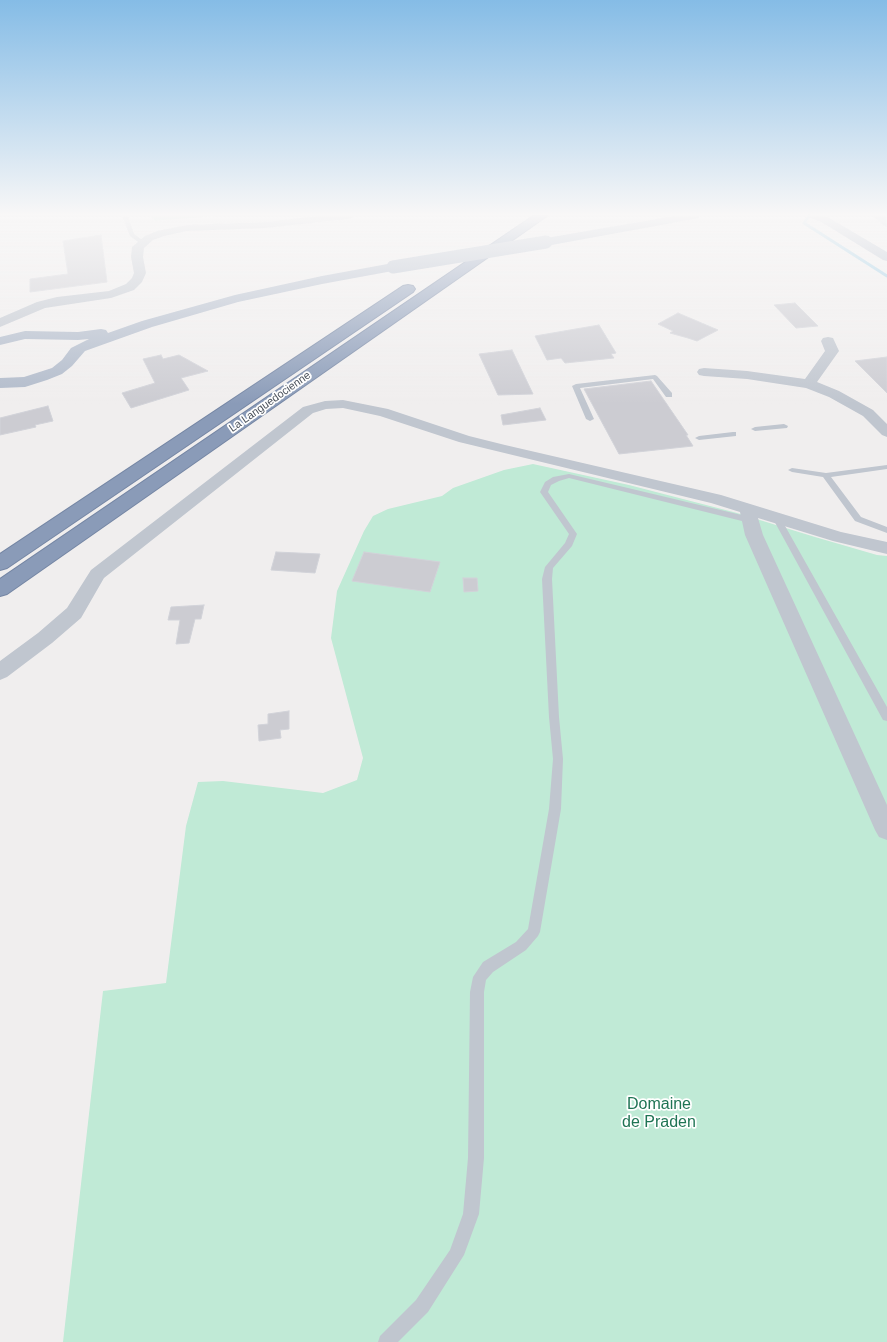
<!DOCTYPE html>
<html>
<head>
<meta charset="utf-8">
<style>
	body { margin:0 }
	canvas { display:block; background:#f0eeee }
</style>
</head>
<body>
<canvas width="887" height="1342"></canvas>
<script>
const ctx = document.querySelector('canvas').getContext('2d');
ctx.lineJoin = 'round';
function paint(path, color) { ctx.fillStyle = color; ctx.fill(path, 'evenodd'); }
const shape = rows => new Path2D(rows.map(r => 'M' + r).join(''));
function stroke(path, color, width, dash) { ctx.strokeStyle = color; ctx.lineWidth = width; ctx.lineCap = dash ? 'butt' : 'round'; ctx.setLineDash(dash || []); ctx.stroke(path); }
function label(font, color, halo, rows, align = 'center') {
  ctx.font = font + ' Helvetica,sans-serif'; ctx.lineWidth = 3.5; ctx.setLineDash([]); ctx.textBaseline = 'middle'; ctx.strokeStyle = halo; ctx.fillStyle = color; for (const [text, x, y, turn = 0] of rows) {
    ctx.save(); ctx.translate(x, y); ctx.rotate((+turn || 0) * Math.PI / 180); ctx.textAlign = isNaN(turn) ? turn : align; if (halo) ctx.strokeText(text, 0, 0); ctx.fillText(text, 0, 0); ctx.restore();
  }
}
const green = shape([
	[151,216,213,216,155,221],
	[533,464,629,485,737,513,815,537,877,555,887,556,887,1342,63,1342,103,991,166,983,186,826,198,782,223,781,323,793,357,780,363,758,331,638,337,591,364,531,373,516,388,509,442,496,453,488,504,470]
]);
const stream = shape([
	[809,216,804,223,887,276]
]);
const building = shape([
	[101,235,107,282,30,292,30,279,68,274,63,241,101,235],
	[795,303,818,326,796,328,774,305,795,303],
	[678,313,718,330,697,341,688,338,670,333,673,331,658,324,678,313],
	[599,325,616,353,611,354,614,358,565,363,561,358,547,360,535,336,599,325],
	[512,350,533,394,498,395,479,354,512,350],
	[161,355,163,359,179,355,208,371,181,378,189,390,131,408,122,393,155,383,143,359,161,355],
	[887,357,887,393,855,361,887,357],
	[651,381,688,435,686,435,693,446,619,454,584,389,651,381],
	[48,406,53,421,35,425,36,427,0,435,0,418,48,406],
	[540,408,546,420,503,425,501,415,540,408],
	[276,552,320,554,315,573,271,570,276,552],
	[364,552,440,562,430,592,352,581,364,552],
	[463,578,477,578,478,591,464,592,463,578],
	[204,605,201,619,195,619,189,643,176,644,180,620,168,620,171,607,204,605],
	[289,711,289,729,280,730,281,738,259,741,258,725,268,724,268,714,289,711]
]);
const service = shape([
	[122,216,128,216,134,234,145,242,145,244,141,244,130,236,122,216],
	[655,375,657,376,672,393,672,397,666,397,653,379,580,388,594,419,590,421,586,419,572,386,576,384,655,375],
	[784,424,788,426,787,428,755,431,751,429,755,427,784,424],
	[733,432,736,432,736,436,699,440,695,438,699,436,733,432],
	[887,465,887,469,831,477,861,517,887,527,887,533,855,521,823,477,792,472,788,470,792,468,826,473,887,465],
	[569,474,750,517,754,520,750,523,569,478,559,481,551,485,548,492,577,534,572,546,553,568,552,579,559,717,563,759,561,809,540,932,538,936,526,950,493,972,486,980,484,992,484,1158,479,1214,464,1255,428,1312,398,1342,378,1342,380,1336,416,1300,450,1250,463,1214,468,1158,470,992,473,977,483,962,516,942,528,929,549,809,553,759,549,717,542,579,545,567,565,543,569,534,540,492,545,482,553,477,569,474],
	[776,514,780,517,887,707,887,721,883,720,772,517,776,514]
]);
const minor = shape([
	[319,216,354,216,349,219,265,228,187,231,164,236,153,240,144,248,143,257,146,273,142,282,134,290,111,298,45,308,0,327,0,318,37,302,57,297,109,291,126,284,132,278,134,273,131,257,132,247,145,236,157,231,187,225,265,222,319,216],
	[828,337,833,338,839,351,817,382,839,391,873,410,887,424,887,437,882,435,863,416,829,397,806,388,747,379,704,376,699,375,697,372,699,369,704,368,747,371,805,379,825,351,821,341,823,338,828,337],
	[343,400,388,409,469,436,505,445,721,495,841,532,887,542,887,554,833,541,758,518,763,535,887,805,887,840,879,837,875,830,745,535,740,512,711,503,459,442,380,416,343,408,326,409,313,413,104,578,81,618,52,643,7,677,0,680,0,661,38,633,67,608,91,570,303,407,325,401,343,400]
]);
const secondary = shape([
	[873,216,886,216,887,227,883,225,873,216]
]);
const primary = shape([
	[674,216,700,216,698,218,694,219,546,246,542,245,540,242,542,239,546,238,674,216],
	[809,216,825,216,831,219,887,252,887,261,883,260,823,223,811,218,809,216],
	[393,263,398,264,399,267,398,270,322,284,238,302,152,327,85,351,72,366,62,374,47,380,25,387,0,388,0,378,24,377,52,368,62,360,71,348,89,339,78,340,25,339,0,345,0,337,25,331,78,332,101,329,106,330,108,333,142,321,235,295,322,276,393,263]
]);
const motorway = shape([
	[533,216,547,216,7,594,0,596,0,579,533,216],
	[408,285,413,286,415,289,413,292,7,568,0,570,0,554,403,286,408,285]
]);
const primaryBridge = shape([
	[393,267,546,242]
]);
const farStreetnames = [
	["La Languedocienne",270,402,-35]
];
const nearParknames = [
	["Domaine",659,1105],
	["de Praden",659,1123]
];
paint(green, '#c0ead6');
stroke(stream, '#91c8e3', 3);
paint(building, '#ccccd2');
stroke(building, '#d2d3d9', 1);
stroke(motorway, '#7586a4', 2);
paint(service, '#c0c6cf');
paint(minor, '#c0c6cf');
paint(secondary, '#c0c7d3');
paint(primary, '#b0baca');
paint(motorway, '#8a9bb8');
stroke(primaryBridge, '#b0baca', 13);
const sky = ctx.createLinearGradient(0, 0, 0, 404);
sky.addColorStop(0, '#85bce6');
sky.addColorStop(0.53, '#f8f7f7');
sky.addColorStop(1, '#f8f7f700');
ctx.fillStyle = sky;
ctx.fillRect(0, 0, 887, 404);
label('11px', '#484f59', '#fff', farStreetnames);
label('16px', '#1f7454', '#fff', nearParknames);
</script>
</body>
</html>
